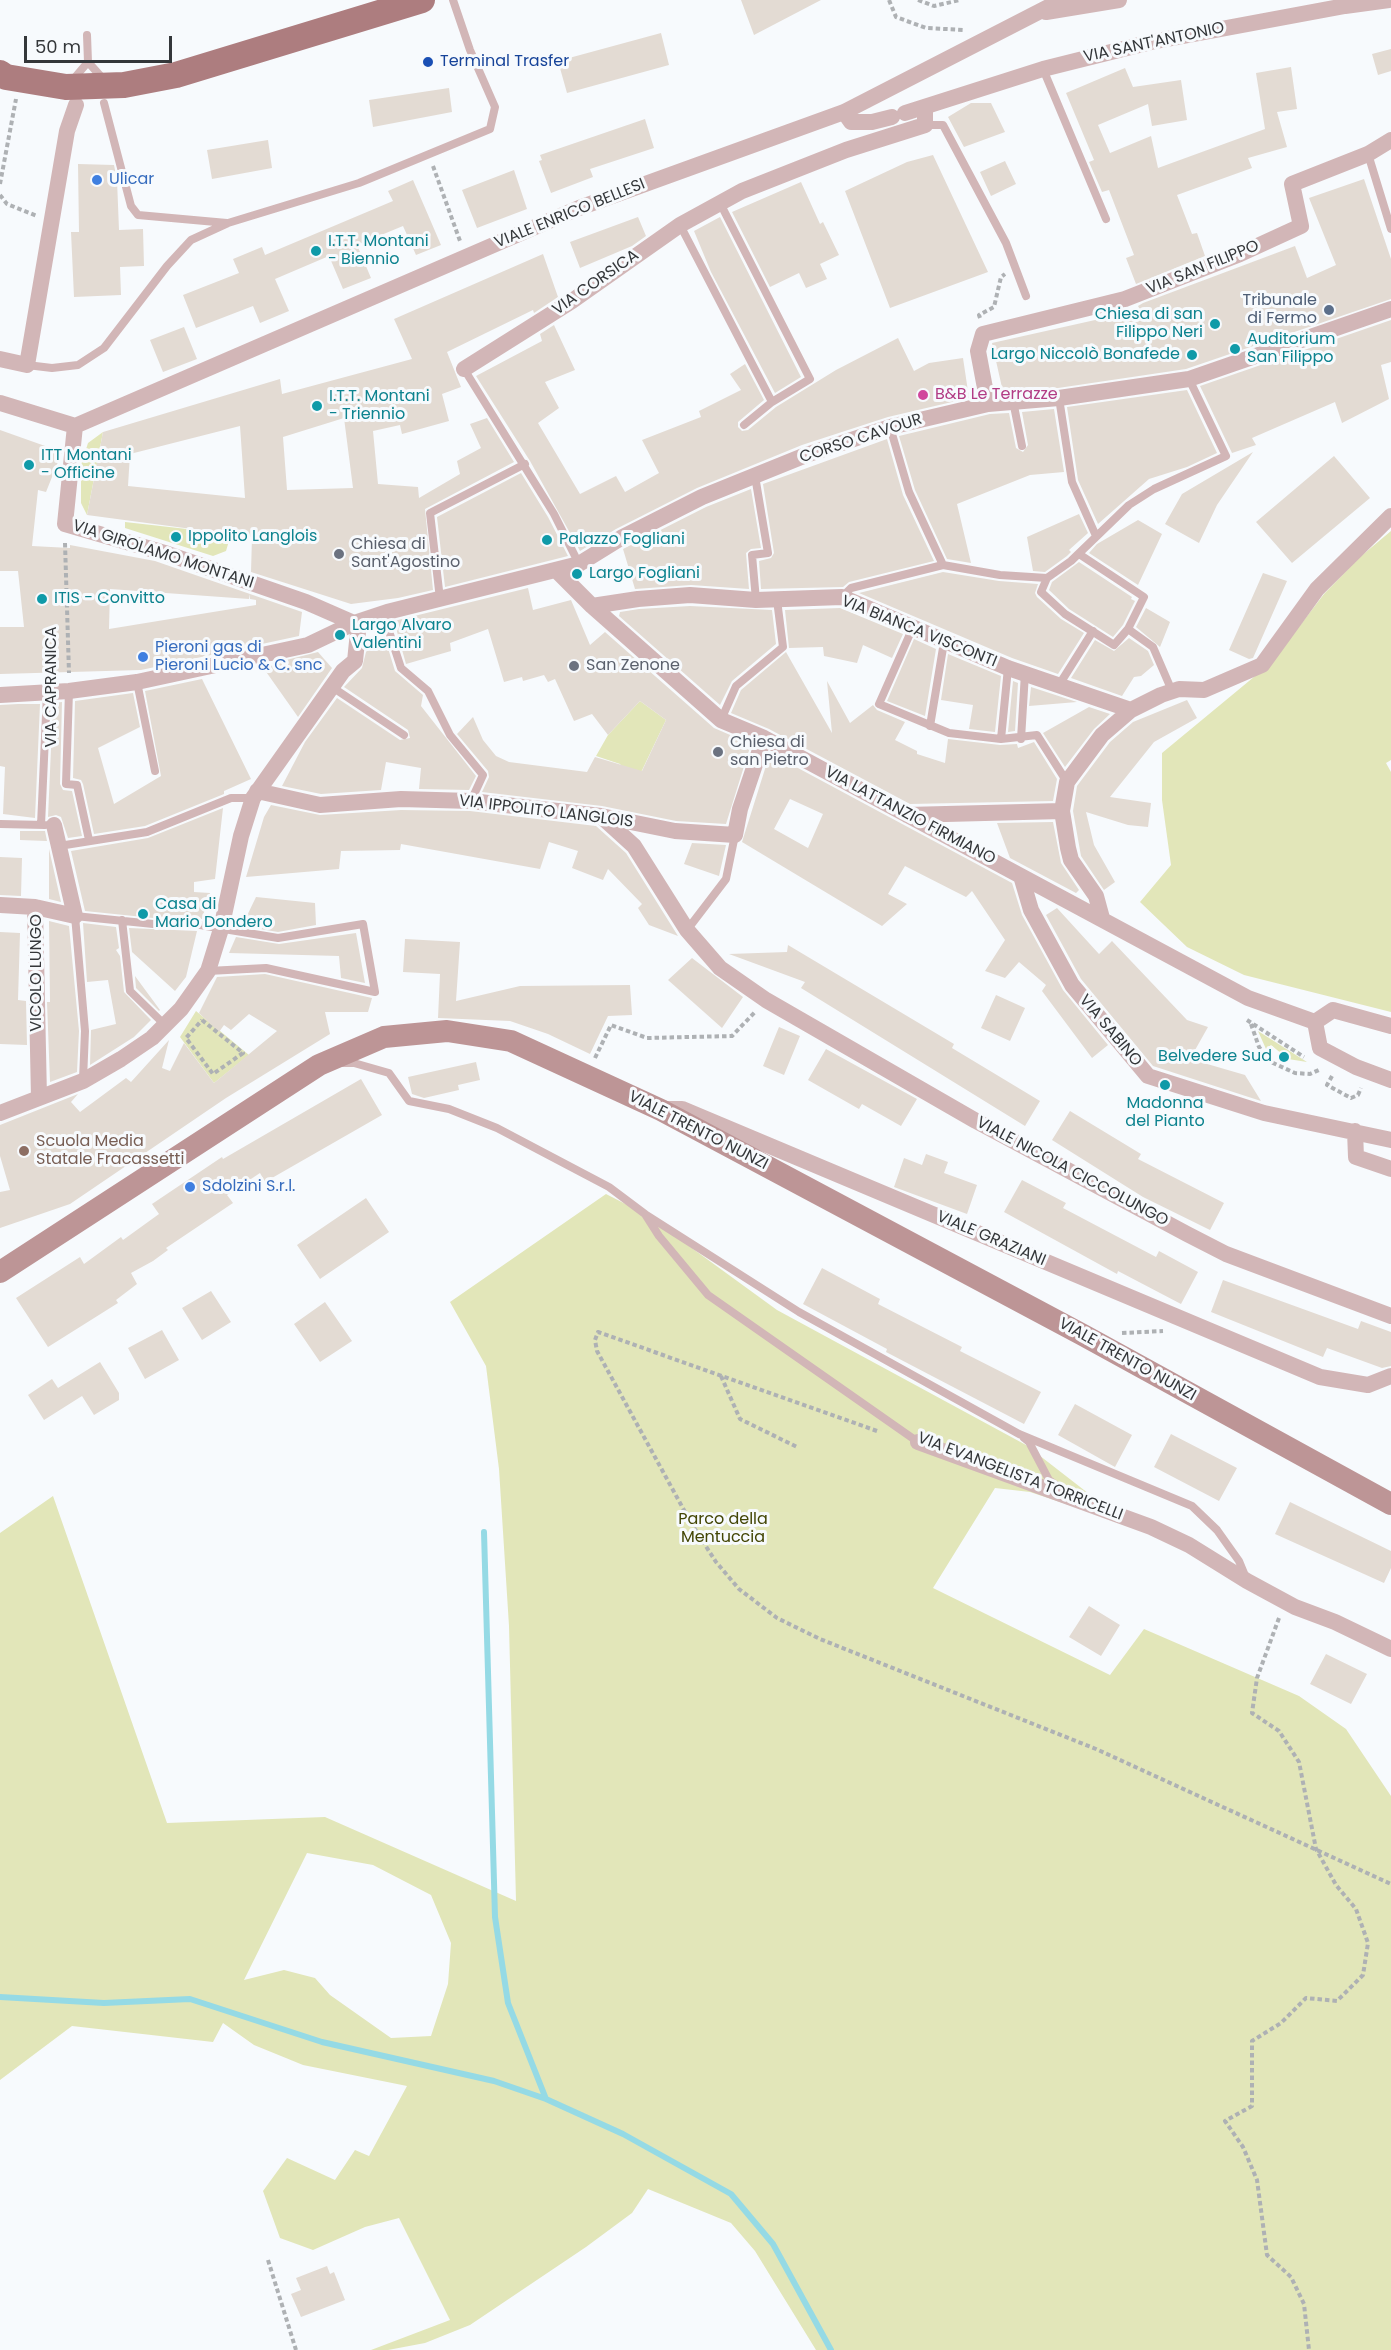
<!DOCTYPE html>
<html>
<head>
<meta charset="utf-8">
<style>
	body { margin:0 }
	#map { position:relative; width:1391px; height:2350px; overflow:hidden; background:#f7fafd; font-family:Poppins,sans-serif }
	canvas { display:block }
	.scale { position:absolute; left:24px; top:36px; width:148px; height:27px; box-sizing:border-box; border:3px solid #34373a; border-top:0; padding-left:8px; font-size:18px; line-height:21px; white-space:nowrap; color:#34373a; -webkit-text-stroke:4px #f7fafd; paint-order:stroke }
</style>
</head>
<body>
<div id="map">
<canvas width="1391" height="2350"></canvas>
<div class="scale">50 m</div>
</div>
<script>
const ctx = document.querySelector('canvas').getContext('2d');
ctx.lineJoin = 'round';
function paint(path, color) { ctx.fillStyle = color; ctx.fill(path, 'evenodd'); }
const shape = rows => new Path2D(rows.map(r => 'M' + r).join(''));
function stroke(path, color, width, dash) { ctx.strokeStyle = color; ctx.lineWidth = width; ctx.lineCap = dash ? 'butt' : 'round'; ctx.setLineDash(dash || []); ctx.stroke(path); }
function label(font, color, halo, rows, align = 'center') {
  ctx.font = font + ' Poppins,sans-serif'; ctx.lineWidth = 6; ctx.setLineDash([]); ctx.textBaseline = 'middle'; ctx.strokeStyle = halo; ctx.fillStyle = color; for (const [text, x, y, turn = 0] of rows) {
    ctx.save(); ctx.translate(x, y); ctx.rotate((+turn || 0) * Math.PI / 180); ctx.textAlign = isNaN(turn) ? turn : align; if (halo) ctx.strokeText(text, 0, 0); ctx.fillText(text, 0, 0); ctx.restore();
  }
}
const green = shape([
	[103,432,87,515,81,503,81,465,88,443],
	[125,522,231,534,226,551,213,556,125,528],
	[1391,531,1391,760,1386,763,1391,772,1391,1012,1244,975,1187,947,1140,902,1171,865,1162,800,1162,753,1272,662,1324,594,1360,557],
	[640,701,666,720,635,785,620,764,596,756,608,735],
	[196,1011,249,1055,214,1083,180,1037],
	[1258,1031,1307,1062,1288,1059,1271,1045,1266,1049],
	[606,1194,645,1214,777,1310,1026,1445,1093,1497,1087,1511,1030,1492,995,1488,933,1588,1110,1675,1144,1629,1299,1696,1346,1729,1391,1796,1391,2350,816,2350,755,2251,731,2223,648,2189,632,2213,586,2247,470,2325,425,2343,388,2350,371,2350,450,2320,399,2218,365,2227,313,2250,280,2238,263,2191,287,2158,335,2180,355,2150,369,2156,407,2086,303,2065,254,2045,223,2023,213,2042,72,2026,0,2080,0,1533,53,1496,167,1823,325,1817,516,1901,509,1626,499,1469,486,1366,450,1302],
	[307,1853,373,1865,431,1895,451,1943,448,1984,431,2036,391,2038,330,1995,315,1978,284,1970,244,1980]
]);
const stream = shape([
	[484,1532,495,1917,508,2003,546,2099],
	[0,1997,104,2003,190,1999,322,2042,494,2081,546,2099,623,2134,731,2194,773,2244,831,2350]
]);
const building = shape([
	[741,0,821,0,754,35],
	[661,33,669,65,567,93,558,61],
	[1391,49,1391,71,1378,75,1372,54],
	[1291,67,1297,109,1277,112,1287,147,1248,158,1252,168,1177,195,1192,234,1197,233,1205,256,1136,284,1126,258,1134,255,1109,190,1102,192,1089,162,1094,160,1066,93,1125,68,1133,87,1181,80,1187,120,1152,126,1148,104,1098,125,1110,153,1151,136,1158,168,1265,129,1256,73],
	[449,88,452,112,373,127,369,100],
	[971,103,991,103,1005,132,964,147,948,117],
	[645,119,654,148,590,169,593,177,551,193,539,161,542,160,540,155],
	[268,140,272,168,212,179,207,150],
	[933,155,988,272,890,308,845,191,907,162],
	[1005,161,1016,184,991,196,980,172],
	[78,164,114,165,117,180,119,230,143,229,144,266,120,267,121,295,74,297,71,232,79,232],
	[514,170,527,209,477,228,462,190],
	[1364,179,1391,259,1391,299,1186,369,1058,388,1003,392,992,343,1140,310,1138,306,1143,303,1295,246,1307,278,1336,265,1309,198],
	[413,180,441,245,416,255,403,226,357,245,371,278,343,289,329,256,275,279,289,311,260,323,253,306,196,328,183,295,239,273,233,259,262,247,265,255,393,201,388,191],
	[801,182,820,224,823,222,839,255,820,264,827,279,806,288,799,273,770,287,732,212],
	[638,217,646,236,632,246,580,268,570,242],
	[720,217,801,377,775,393,711,272,694,231],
	[543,254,558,297,534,313,533,310,447,352,461,387,442,394,449,421,402,434,400,425,373,431,378,484,418,487,419,498,460,474,457,461,481,448,470,424,487,418,514,462,425,509,433,590,398,598,351,604,251,572,252,537,87,515,103,432,280,379,282,394,412,359,394,319],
	[344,418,353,488,287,490,283,437],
	[240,426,245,498,128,486,130,454],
	[1391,320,1391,362,1381,365,1389,399,1342,423,1335,402,1252,438,1256,445,1232,453,1200,386],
	[554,325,575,370,545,382,559,408,538,423,580,494,616,476,625,492,659,473,642,440,701,417,699,411,741,390,730,374,745,364,764,400,738,422,738,427,742,431,748,430,776,407,836,370,898,338,914,371,929,363,963,358,969,398,888,417,802,445,697,488,616,529,580,551,530,461,476,376,542,341,540,334],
	[184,327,197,359,163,372,150,340],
	[1187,390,1217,453,1187,467,1149,479,1098,524,1078,480,1067,407],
	[1054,409,1064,472,1030,475,957,504,971,563,947,559,915,490,899,436,990,414,1009,413,1016,448,1023,452,1028,445,1022,412],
	[0,430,62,452,46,492,38,490,32,546,70,548,70,545,155,561,250,594,249,599,110,589,109,629,256,605,256,600,250,599,250,594,302,612,299,636,141,670,0,674,0,627,24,627,18,571,0,571],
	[887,439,903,495,934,561,849,582,843,587,761,589,759,561,771,558,774,553,763,484],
	[1253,452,1217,505,1199,543,1165,524,1182,494],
	[1334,456,1370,498,1292,563,1256,522],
	[521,473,548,517,568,556,445,587,437,517],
	[751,489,761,548,751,549,746,553,749,589,691,585,635,589,623,549,706,507],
	[1079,514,1088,533,1069,550,1071,552,1067,556,1045,572,1033,571,1027,537],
	[1138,520,1162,534,1138,585,1089,553,1097,544],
	[1079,562,1132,597,1131,599,1135,601,1123,625,1113,637,1069,609,1049,590,1052,582],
	[943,572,999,581,1038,584,1035,593,1037,597,1061,619,1084,633,1058,674,1012,658,859,593],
	[1263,573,1287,581,1253,658,1249,659,1229,650],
	[528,588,533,610,571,600,590,645,605,632,714,728,751,744,726,824,676,821,602,806,482,792,489,777,488,771,457,734,473,717,483,740,496,756,509,762,587,772,595,757,642,771,666,720,640,701,608,735,592,714,574,721,555,679,548,682,544,675,523,681,522,677,504,682,488,629,450,643,451,651,406,664,394,621],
	[690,606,772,610,776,644,732,681,720,705,619,616,620,612,639,609],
	[840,608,903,634,892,658,863,645,857,663,824,656,823,647,789,648,785,610],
	[1146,608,1170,622,1160,647,1136,627],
	[383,632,395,671,423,695,421,706,476,776,469,790,419,789,421,768,386,762,381,790,321,794,282,786,305,742,337,698,400,740,410,738,408,730,344,687,362,668,366,652],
	[1129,638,1148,651,1154,665,1141,676,1134,677,1122,696,1071,678,1095,640,1114,651],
	[914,639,936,649,925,716,887,701],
	[318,652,332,668,298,717,262,666],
	[786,652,832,733,827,681,850,723,873,705,877,710,905,722,895,740,917,751,917,754,945,763,948,739,1000,745,1017,744,1018,748,1034,742,1057,779,1053,801,910,804,769,729,731,713,741,690],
	[948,654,1001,676,995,732,969,729,973,705,941,700],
	[202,679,251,779,224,791,224,794,145,826,94,834,83,784,81,780,73,778,75,701,133,693,140,727,98,748,114,804,161,776,145,691],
	[1013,681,1018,683,1015,731,1008,732],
	[1031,687,1077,702,1029,706],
	[1187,700,1197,718,1154,742,1110,797,1151,803,1148,827,1128,825,1086,812,1094,845,1115,882,1104,890,1081,856,1073,811,1077,786,1110,742,1133,722],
	[62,702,60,784,63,790,72,791,82,836,68,838,61,817,56,815,48,817,53,703],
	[18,704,40,704,35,818,3,814,5,767,0,766,0,705],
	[1089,707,1110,714,1094,729,1065,767,1043,733],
	[770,753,1012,883,1022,915,1063,990,1108,1045,1092,1058,1042,991,1046,985,1019,962,1005,978,985,971,1005,940,972,891,966,897,905,866,888,894,907,904,882,926,742,842],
	[790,799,823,814,808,848,774,829],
	[271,805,320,815,401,810,470,811,596,826,626,853,678,936,649,925,638,908,642,904,608,869,603,880,572,868,578,851,549,842,540,869,401,844,400,850,341,851,339,869,246,877,264,817],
	[223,808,215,879,194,882,194,892,210,893,202,919,163,919,85,911,71,851,148,838],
	[1053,822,1061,863,1079,890,1076,893,1010,858,997,823],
	[20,831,45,831,47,841,20,840],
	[692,843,726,845,719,876,684,864],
	[49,849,61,902,49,899],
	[0,857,22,858,21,896,0,895],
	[256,897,315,903,316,925,278,932,242,926],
	[1057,908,1099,954,1112,941,1187,1020,1208,1027,1190,1059,1245,1075,1261,1101,1153,1066,1081,979,1046,915],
	[49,921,69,926,79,1031,77,1072,50,1082,47,1002,50,1002],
	[83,923,116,927,119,948,116,950,120,956,124,992,151,1020,134,1037,90,1065,91,1030,116,1024,108,980,87,982],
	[129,928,197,931,186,977,175,991,132,952],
	[0,932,20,933,18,1000,26,1001,27,1045,0,1044],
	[356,933,365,983,341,978,339,956,229,953,236,937,279,944],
	[405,939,460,942,456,1001,520,986,630,985,632,1015,608,1016,590,1054,548,1034,510,1021,438,1018,440,974,403,972],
	[788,945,954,1044,952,1048,1040,1101,1025,1126,801,988,805,982,729,954,787,952],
	[692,958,743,997,722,1028,668,980],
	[265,974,372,998,368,1012,325,1012,330,1034,226,1098,70,1204,0,1228,0,1192,10,1190,0,1156,0,1125,78,1094,71,1102,80,1112,126,1078,131,1082,169,1040,162,1068,170,1071,184,1043,214,1083,277,1031,249,1014,231,1030,224,1025,219,1032,199,1013,217,977],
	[135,976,160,1010,159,1011,136,988],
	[996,995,1025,1008,1010,1041,981,1028],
	[779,1027,800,1036,784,1075,763,1066],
	[826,1049,917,1099,901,1126,862,1104,859,1109,808,1080],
	[476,1062,480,1080,458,1085,459,1090,424,1098,412,1094,408,1077],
	[361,1079,382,1115,265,1182,260,1173,227,1195,233,1203,166,1248,168,1250,153,1261,131,1273,137,1284,116,1300,118,1303,48,1347,16,1298,80,1257,84,1264,121,1237,123,1240,159,1214,152,1204,222,1157,223,1159],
	[1070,1111,1141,1154,1138,1159,1224,1203,1210,1230,1143,1197,1052,1140],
	[926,1154,948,1162,944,1173,977,1185,967,1214,894,1187,904,1158,922,1165],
	[1022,1180,1066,1203,1063,1208,1156,1257,1159,1251,1198,1272,1181,1304,1118,1271,1117,1274,1004,1212],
	[366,1198,389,1232,320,1279,297,1245],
	[822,1268,880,1299,878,1304,962,1347,960,1351,1041,1392,1024,1424,886,1352,887,1349,803,1304],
	[1223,1280,1358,1329,1361,1321,1391,1332,1391,1366,1382,1368,1327,1348,1323,1357,1211,1312],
	[211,1291,231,1322,202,1340,182,1308],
	[325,1302,352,1341,320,1362,294,1324],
	[162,1330,179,1360,145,1379,128,1348],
	[100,1362,119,1393,119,1400,94,1415,82,1396,44,1420,28,1395,52,1379,58,1388],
	[1075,1404,1132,1435,1115,1467,1058,1435],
	[1171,1434,1237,1468,1219,1501,1154,1467],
	[1290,1502,1391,1551,1391,1568,1384,1583,1275,1534],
	[1089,1606,1120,1625,1101,1656,1069,1637],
	[1326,1654,1367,1674,1351,1704,1310,1684],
	[327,2266,330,2274,334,2272,345,2300,301,2317,291,2294,301,2290,296,2278]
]);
const path = shape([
	[889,0,896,17,926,28,965,30],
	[918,0,934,6,960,0],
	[433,166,460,241],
	[0,184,16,99],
	[0,195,7,204,37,216],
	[980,318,979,315,994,307,1001,277,1005,274],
	[65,543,69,673],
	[202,1020,243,1053,213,1074,186,1038,202,1020],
	[1247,1020,1304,1057],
	[1251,1024,1259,1047,1271,1062,1295,1073,1310,1074,1321,1069],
	[595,1058,611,1025,647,1038,732,1036,755,1012],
	[1332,1076,1327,1085,1351,1098,1358,1095,1361,1088],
	[1122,1333,1163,1331],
	[721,1376,740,1419,797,1447],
	[877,1431,598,1332,595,1340,597,1351,691,1523,716,1562,739,1589,777,1618,820,1639,1096,1749,1391,1884],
	[1279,1618,1257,1678,1252,1713,1279,1731,1299,1762,1316,1849,1336,1885,1356,1909,1368,1943,1363,1975,1337,2001,1306,1998,1281,2023,1252,2041,1252,2106,1225,2121,1243,2147,1257,2180,1267,2255,1291,2277,1304,2304,1309,2350],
	[268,2260,296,2350]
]);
const lane = shape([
	[87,35,88,62,104,80],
	[1043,69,1106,219],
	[71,82,88,62],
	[104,103,131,206,138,215,227,223],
	[925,125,943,125,1006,243,1026,296],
	[1368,154,1391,229],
	[720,203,810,379,772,402,744,425],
	[680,225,772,402],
	[27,365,52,368,78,365,104,348,167,266,191,240,228,223,359,183,490,129,495,107,470,50,453,0],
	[464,369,554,514,579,564],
	[1059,398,1072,482,1096,536],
	[1013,401,1022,446],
	[890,427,909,492,943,565],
	[755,476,768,553,752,555,756,600],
	[1079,554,1144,597,1128,629],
	[1047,578,1041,592,1065,614,1114,645,1128,629,1153,647,1172,691],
	[842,597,851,588,943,565,1000,575,1047,578,1071,561,1129,505,1154,489,1226,456,1189,379],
	[440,599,430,513,525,464],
	[387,612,388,628,401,668,428,691,450,735,483,775,471,801],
	[913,627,879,704,949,733,1001,739,1037,735,1067,782],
	[137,682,155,771],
	[1059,685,1093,631],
	[332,687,404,735],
	[69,691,66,784,77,785,89,840],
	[721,720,736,686,783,647,777,600],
	[930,726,944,642],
	[1001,739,1008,668],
	[1021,739,1025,673],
	[0,824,45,825],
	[41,825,47,693],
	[59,846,147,832,231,798,253,798],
	[122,920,130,991,165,1025],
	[687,930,726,879,735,835],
	[343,1063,354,1063,389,1073,409,1101,449,1109,497,1128,609,1187,645,1214,659,1236,708,1295,918,1442],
	[83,1080,85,1031,75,916,163,925,200,925,278,938,363,924,375,992,266,968,208,971],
	[645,1214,799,1312,1019,1434,1192,1506,1217,1530,1239,1561,1246,1578],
	[1024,1438,1029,1442,1049,1480,1059,1487]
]);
const street = shape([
	[1046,12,1119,0],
	[844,112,851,122,872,122,892,117],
	[905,113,1043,69,1151,42,1345,6,1389,0],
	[0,359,27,365,67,131,76,105],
	[464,369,572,301,680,225,742,191,846,150,925,125,925,108],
	[0,403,75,426],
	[988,404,978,351,983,334,1125,299,1240,254,1301,226,1292,184,1368,154,1391,140],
	[75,426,579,208,844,112,1062,0],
	[557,571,592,606,721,720,764,738,1248,998,1315,1022],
	[592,606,638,599,690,595,756,600,842,597,1008,668,1131,710],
	[0,695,69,691,137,682,308,645,354,623,387,612,579,564,621,538,702,497,806,455,890,427,988,404,1059,398,1189,379,1391,309],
	[257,791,320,805,401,799,471,801,601,816,675,831,735,835,740,809,764,738],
	[907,815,1062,811],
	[601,816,634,846,687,930,720,968,766,1000,976,1121,1187,1234,1226,1254,1391,1316],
	[1021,876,1031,910,1072,985,1148,1076,1264,1113,1391,1140],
	[0,905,35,907,75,916,54,825],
	[35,907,39,1098],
	[1102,918,1096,896,1071,860,1068,848,1062,811,1067,782,1102,735,1131,710,1161,695,1179,689,1204,690,1262,665,1317,589,1391,516],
	[1315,1022,1320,1048,1356,1067,1391,1080],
	[1315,1022,1333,1010,1391,1026],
	[665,1109,682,1109,1320,1377,1368,1385,1391,1376],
	[0,1113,83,1081,121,1059,152,1038,181,1009,208,971,221,929,241,836,253,798,343,671,355,661,358,632,354,623,306,602,168,554,65,524,75,426],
	[1355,1131,1356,1157,1391,1169],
	[918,1442,1151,1527,1189,1545,1247,1581,1295,1607,1335,1622,1391,1649]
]);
const secondary = shape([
	[0,1272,319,1065,384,1037,447,1031,511,1041,661,1110,1083,1335,1391,1504]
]);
const primary = shape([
	[0,73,6,77,66,87,124,85,176,75,422,0]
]);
const markers = [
	[428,62,6,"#1a4fb4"],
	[97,180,6,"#3f7fe0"],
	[316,251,6,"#0f9aa8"],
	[1329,310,6,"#5c6f8a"],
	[1215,324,6,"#0f9aa8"],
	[1235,349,6,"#0f9aa8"],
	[1192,355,6,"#0f9aa8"],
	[923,395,6,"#d1479c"],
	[317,406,6,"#0f9aa8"],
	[29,465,6,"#0f9aa8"],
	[176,537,6,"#0f9aa8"],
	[547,540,6,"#0f9aa8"],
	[339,554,6,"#6b7280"],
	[577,574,6,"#0f9aa8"],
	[42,599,6,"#0f9aa8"],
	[340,635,6,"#0f9aa8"],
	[143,657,6,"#3f7fe0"],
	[574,666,6,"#6b7280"],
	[718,752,6,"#6b7280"],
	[143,914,6,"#0f9aa8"],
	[1284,1057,6,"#0f9aa8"],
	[1165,1085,6,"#0f9aa8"],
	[24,1151,6,"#8d6e63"],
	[190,1187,6,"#3f7fe0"]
];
const streetNames = [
	["VIA SANT'ANTONIO",1154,43,-12],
	["VIALE ENRICO BELLESI",570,214,-22],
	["VIA SAN FILIPPO",1203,268,-22],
	["VIA CORSICA",596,283,-35],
	["CORSO CAVOUR",861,439,-18],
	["VIA GIROLAMO MONTANI",163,555,18],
	["VIA BIANCA VISCONTI",919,632,22],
	["VIA CAPRANICA",52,687,-90],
	["VIA IPPOLITO LANGLOIS",546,812,7],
	["VIA LATTANZIO FIRMIANO",910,816,28],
	["VICOLO LUNGO",37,973,-90],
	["VIA SABINO",1110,1031,50],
	["VIALE TRENTO NUNZI",698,1131,27],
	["VIALE NICOLA CICCOLUNGO",1072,1172,28],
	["VIALE GRAZIANI",991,1239,23],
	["VIALE TRENTO NUNZI",1127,1360,29],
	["VIA EVANGELISTA TORRICELLI",1020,1477,21]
];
const transitNames = [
	["Terminal Trasfer",440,62]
];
const shopNames = [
	["Ulicar",109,180],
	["Pieroni gas di",155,648],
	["Pieroni Lucio & C. snc",155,666],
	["Sdolzini S.r.l.",202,1187]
];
const cultureNames = [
	["I.T.T. Montani",328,242],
	["- Biennio",328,260],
	["Chiesa di san",1203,315,"right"],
	["Filippo Neri",1203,333,"right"],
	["Auditorium",1247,340],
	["San Filippo",1247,358],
	["Largo Niccolò Bonafede",1180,355,"right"],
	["I.T.T. Montani",329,397],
	["- Triennio",329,415],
	["ITT Montani",41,456],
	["- Officine",41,474],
	["Ippolito Langlois",188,537],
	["Palazzo Fogliani",559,540],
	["Largo Fogliani",589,574],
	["ITIS - Convitto",54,599],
	["Largo Alvaro",352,626],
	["Valentini",352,644],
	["Casa di",155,905],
	["Mario Dondero",155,923],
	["Belvedere Sud",1272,1057,"right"],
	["Madonna",1165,1104,"center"],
	["del Pianto",1165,1122,"center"]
];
const serviceNames = [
	["Tribunale",1317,301],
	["di Fermo",1317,319]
];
const hotelNames = [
	["B&B Le Terrazze",935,395]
];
const worshipNames = [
	["Chiesa di",351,545],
	["Sant'Agostino",351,563],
	["San Zenone",586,666],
	["Chiesa di",730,743],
	["san Pietro",730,761]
];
const educationNames = [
	["Scuola Media",36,1142],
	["Statale Fracassetti",36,1160]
];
const parkNames = [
	["Parco della",723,1520],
	["Mentuccia",723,1538]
];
paint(green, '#e2e6b9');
stroke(stream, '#95dae5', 6);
paint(building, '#e3dbd3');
stroke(path, '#aeb1b4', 4, [4.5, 3]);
stroke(lane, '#d2b6b7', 8);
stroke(street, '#d2b6b7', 16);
stroke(secondary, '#bd9596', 22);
stroke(primary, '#ad7d7f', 26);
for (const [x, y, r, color] of markers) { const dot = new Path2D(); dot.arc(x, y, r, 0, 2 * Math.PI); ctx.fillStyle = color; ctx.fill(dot); stroke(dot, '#f7fafd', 2); }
label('16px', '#34373a', '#f7fafd', streetNames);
label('16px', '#164399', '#f7fafd', transitNames, 'left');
label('16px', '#366cbe', '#f7fafd', shopNames, 'left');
label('16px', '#0d838f', '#f7fafd', cultureNames, 'left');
label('16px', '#4e5e75', '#f7fafd', serviceNames, 'right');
label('16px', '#b23c85', '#f7fafd', hotelNames, 'left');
label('16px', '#5b616d', '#f7fafd', worshipNames, 'left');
label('16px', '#785e54', '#f7fafd', educationNames, 'left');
label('16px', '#434605', '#f7fafd', parkNames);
</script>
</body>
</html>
